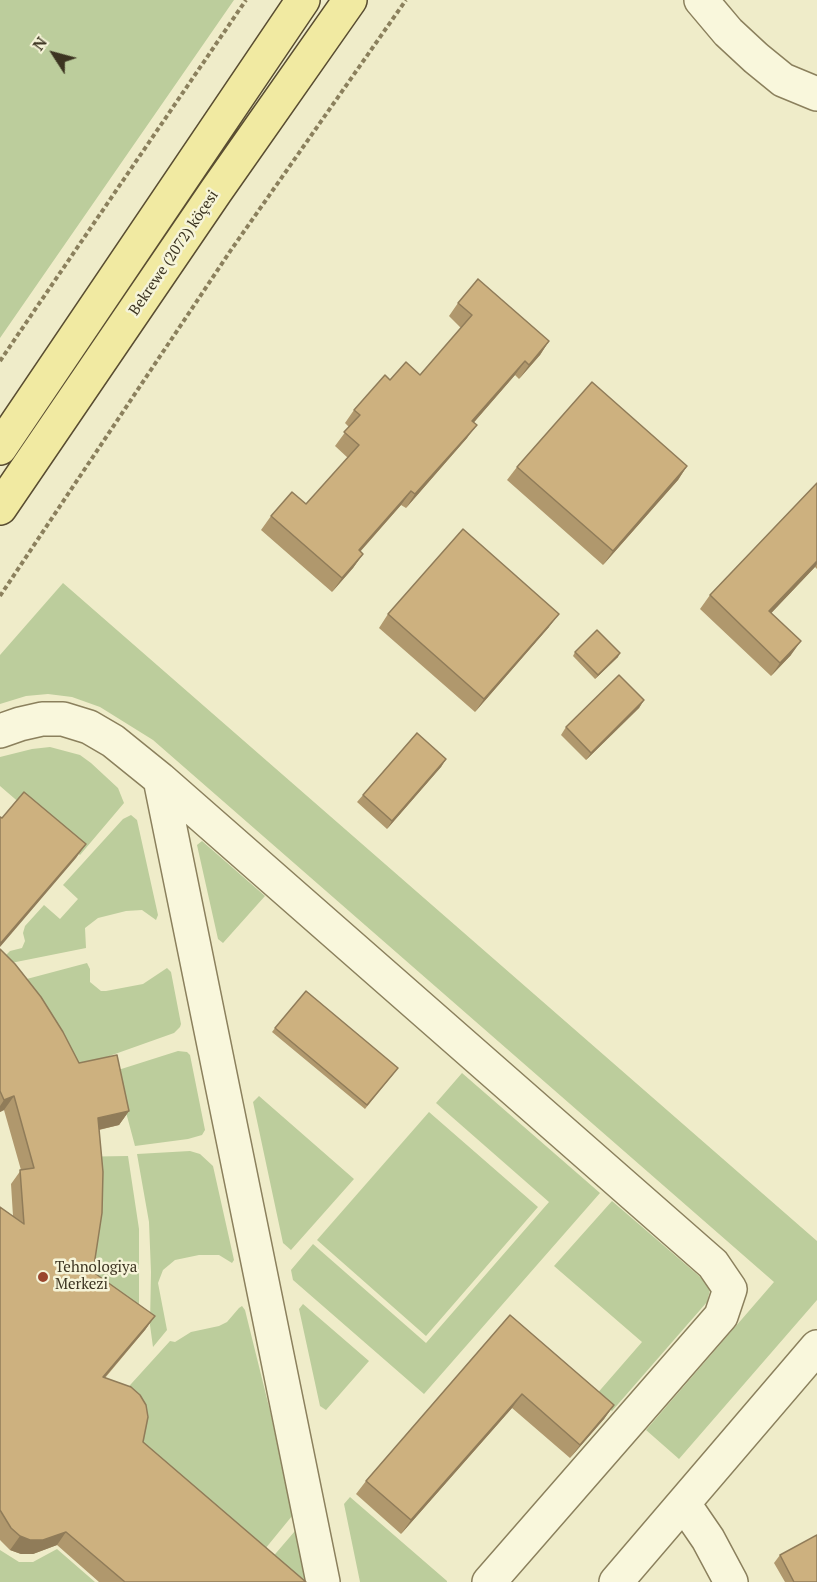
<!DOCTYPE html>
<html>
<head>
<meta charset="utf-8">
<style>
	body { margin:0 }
	#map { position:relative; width:817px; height:1582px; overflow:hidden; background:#efecc9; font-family:"PT Serif",serif }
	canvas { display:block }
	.north { position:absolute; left:24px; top:24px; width:60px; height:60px; -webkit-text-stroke:4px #f6f4d8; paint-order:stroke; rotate:306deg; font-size:16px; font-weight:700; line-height:24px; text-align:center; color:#3c3421 }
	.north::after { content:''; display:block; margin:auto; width:21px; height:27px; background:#3c3421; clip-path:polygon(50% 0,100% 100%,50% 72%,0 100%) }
</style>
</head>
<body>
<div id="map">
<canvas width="817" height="1582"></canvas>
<div class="north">N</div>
</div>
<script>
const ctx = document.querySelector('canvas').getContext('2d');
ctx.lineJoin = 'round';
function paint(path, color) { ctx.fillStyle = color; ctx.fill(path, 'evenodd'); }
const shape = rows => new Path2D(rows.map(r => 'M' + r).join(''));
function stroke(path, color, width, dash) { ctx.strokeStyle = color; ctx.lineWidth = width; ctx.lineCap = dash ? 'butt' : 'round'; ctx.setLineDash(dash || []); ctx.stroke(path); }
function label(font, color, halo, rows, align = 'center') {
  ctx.font = font + ' "PT Serif",serif'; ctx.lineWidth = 5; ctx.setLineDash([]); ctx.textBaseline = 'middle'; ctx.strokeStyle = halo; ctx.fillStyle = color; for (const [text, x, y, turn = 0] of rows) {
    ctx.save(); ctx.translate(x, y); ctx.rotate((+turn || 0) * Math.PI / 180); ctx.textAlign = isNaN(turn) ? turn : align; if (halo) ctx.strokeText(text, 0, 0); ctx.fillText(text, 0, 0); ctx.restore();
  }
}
const green = shape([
	[0,0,234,0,0,338],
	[63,583,817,1241,817,1300,679,1459,646,1430,774,1282,153,740,100,707,72,697,48,694,26,696,0,704,0,655],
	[50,747,80,755,91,763,118,788,124,803,80,855,0,786,0,757,32,749],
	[131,815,137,820,158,915,156,920,142,910,126,911,98,918,85,928,86,948,11,963,5,956,10,951,22,948,25,941,23,933,25,926,44,905,60,919,78,899,63,885,123,819],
	[202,841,265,896,223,943,218,939,197,845],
	[87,963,90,969,90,982,101,991,106,991,143,984,167,968,171,972,181,1024,180,1027,174,1033,70,1070,23,980],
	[178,1051,187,1052,190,1055,205,1130,202,1135,188,1139,135,1146,115,1071],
	[462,1073,600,1193,424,1394,293,1280,291,1270,313,1244,426,1343,549,1202,436,1103],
	[259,1096,354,1179,291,1250,283,1243,253,1102],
	[429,1112,538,1207,426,1336,317,1240],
	[190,1151,200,1154,213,1166,234,1260,232,1263,219,1255,199,1255,175,1260,163,1270,158,1283,167,1330,153,1347,150,1325,151,1272,149,1222,137,1154],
	[128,1156,139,1229,139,1324,85,1286,65,1157],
	[612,1201,706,1282,710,1290,707,1302,612,1411,595,1396,642,1342,554,1266],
	[303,1304,369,1361,326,1410,320,1406,299,1309],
	[242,1306,245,1310,271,1415,292,1516,256,1560,135,1455,122,1394,170,1341,175,1342,191,1332,219,1326,227,1322,239,1308],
	[350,1497,447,1581,447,1582,360,1582,344,1504],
	[295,1531,306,1582,282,1582,264,1567],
	[57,1549,95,1582,0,1582,0,1550,19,1562,33,1562]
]);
const path = shape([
	[0,361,246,0],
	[0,596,231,250,406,0]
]);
const minor = shape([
	[701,0,728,32,756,58,783,80,817,94],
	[0,731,20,724,42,719,63,719,89,727,113,741,160,779,713,1264,730,1289,721,1316,489,1582],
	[160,779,323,1582],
	[684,1504,708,1539,731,1582],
	[616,1582,817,1347]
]);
const major = shape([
	[0,448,303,0],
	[0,508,216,191,350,0]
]);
const wall = shape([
	[458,303,549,341,540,355,519,379,515,375,474,422,467,438,406,508,401,505,360,552,363,554,353,568,332,592,261,530,271,516,306,504,348,458,335,446,349,427,345,423,354,410,420,375,461,328,449,316],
	[687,466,678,480,603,565,507,480,517,467],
	[817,483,817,569,815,567,771,613,791,655,771,676,700,609,710,595],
	[388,614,549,627,475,712,379,628],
	[575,652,618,657,595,679,573,656],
	[644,700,639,708,586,760,561,735,566,727],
	[446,759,441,767,387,829,357,802,363,795],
	[0,949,79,1063,129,1111,119,1125,99,1130,93,1272,155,1316,145,1330,105,1378,143,1442,306,1582,99,1582,57,1545,33,1554,21,1554,10,1550,0,1540,0,1207,13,1216,11,1184,21,1170,4,1110,0,1112],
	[275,1028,395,1072,365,1109,272,1032],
	[510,1315,614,1405,604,1419,570,1458,512,1408,401,1534,356,1494,366,1481],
	[780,1555,817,1582,785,1582,774,1563]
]);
const shadedWall = shape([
	[549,341,540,355,519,379,529,365],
	[525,361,515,375,463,435,472,421],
	[477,425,467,438,406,508,415,494],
	[687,466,678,480,603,565,613,551],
	[411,491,401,505,349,564,359,550],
	[363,554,353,568,332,592,342,578],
	[817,561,817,564,815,567,760,625,769,611],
	[559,614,549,627,475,712,484,699],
	[801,641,791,655,771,676,780,663],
	[620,653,618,657,595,679,598,675],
	[644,700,639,708,586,760,591,753],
	[446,759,441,767,387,829,392,821],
	[86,844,76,858,0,947,0,944],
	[14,1096,4,1110,0,1112,0,1106,4,1100],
	[129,1111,119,1125,89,1132,98,1118],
	[155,1316,145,1330,93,1391,103,1377],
	[522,1394,512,1408,401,1534,411,1520],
	[614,1405,604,1419,570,1458,580,1445],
	[66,1532,57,1545,33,1554,21,1554,10,1550,20,1536]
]);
const building = shape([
	[478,279,549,341,529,365,525,361,472,421,477,425,415,494,411,491,359,550,363,554,342,578,271,516,292,492,306,504,359,445,344,432,360,415,354,410,385,375,390,380,406,362,420,375,472,315,458,303,478,279],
	[592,382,687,466,613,551,517,467,592,382],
	[817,483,817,561,769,611,801,641,780,663,710,595,817,483],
	[463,529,559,614,484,699,388,614,463,529],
	[597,630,620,653,598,675,575,652,597,630],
	[619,675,644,700,591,753,566,727,619,675],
	[417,733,446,759,392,821,363,795,417,733],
	[24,792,86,844,0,944,0,817,2,818,24,792],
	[0,949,15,964,41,997,63,1032,79,1063,117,1055,129,1111,98,1118,103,1172,102,1213,93,1272,155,1316,103,1377,131,1387,140,1395,146,1405,148,1417,143,1442,306,1582,125,1582,66,1532,43,1540,30,1540,20,1536,11,1528,0,1510,0,1207,24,1224,20,1170,34,1168,14,1096,4,1100,0,1091,0,949],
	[306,991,398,1068,367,1105,275,1028,306,991],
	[510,1315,614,1405,580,1445,522,1394,411,1520,366,1481,510,1315],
	[817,1535,817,1582,794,1582,780,1555,817,1535]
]);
const markers = [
	[43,1277,6,"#9a452d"]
];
const streetNames = [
	["Bekrewe (2072) köçesi",174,253,-56]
];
const poiNames = [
	["Tehnologiya",55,1268],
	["Merkezi",55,1285]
];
paint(green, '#bccd9c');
stroke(minor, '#8b805d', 36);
stroke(major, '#594d31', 36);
stroke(path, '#8b805d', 4, [4.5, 3]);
stroke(minor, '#f9f7dc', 33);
stroke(major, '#f1eaa2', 33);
paint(wall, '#b0986d');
paint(shadedWall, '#907c59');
paint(building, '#cdb17f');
stroke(building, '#907c59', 1.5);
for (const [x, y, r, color] of markers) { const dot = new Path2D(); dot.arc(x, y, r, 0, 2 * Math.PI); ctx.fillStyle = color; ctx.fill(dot); stroke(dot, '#f6f4d8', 2); }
label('15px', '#3c3421', '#f6f4d8', streetNames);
label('15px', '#3c3421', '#f6f4d8', poiNames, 'left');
</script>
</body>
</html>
